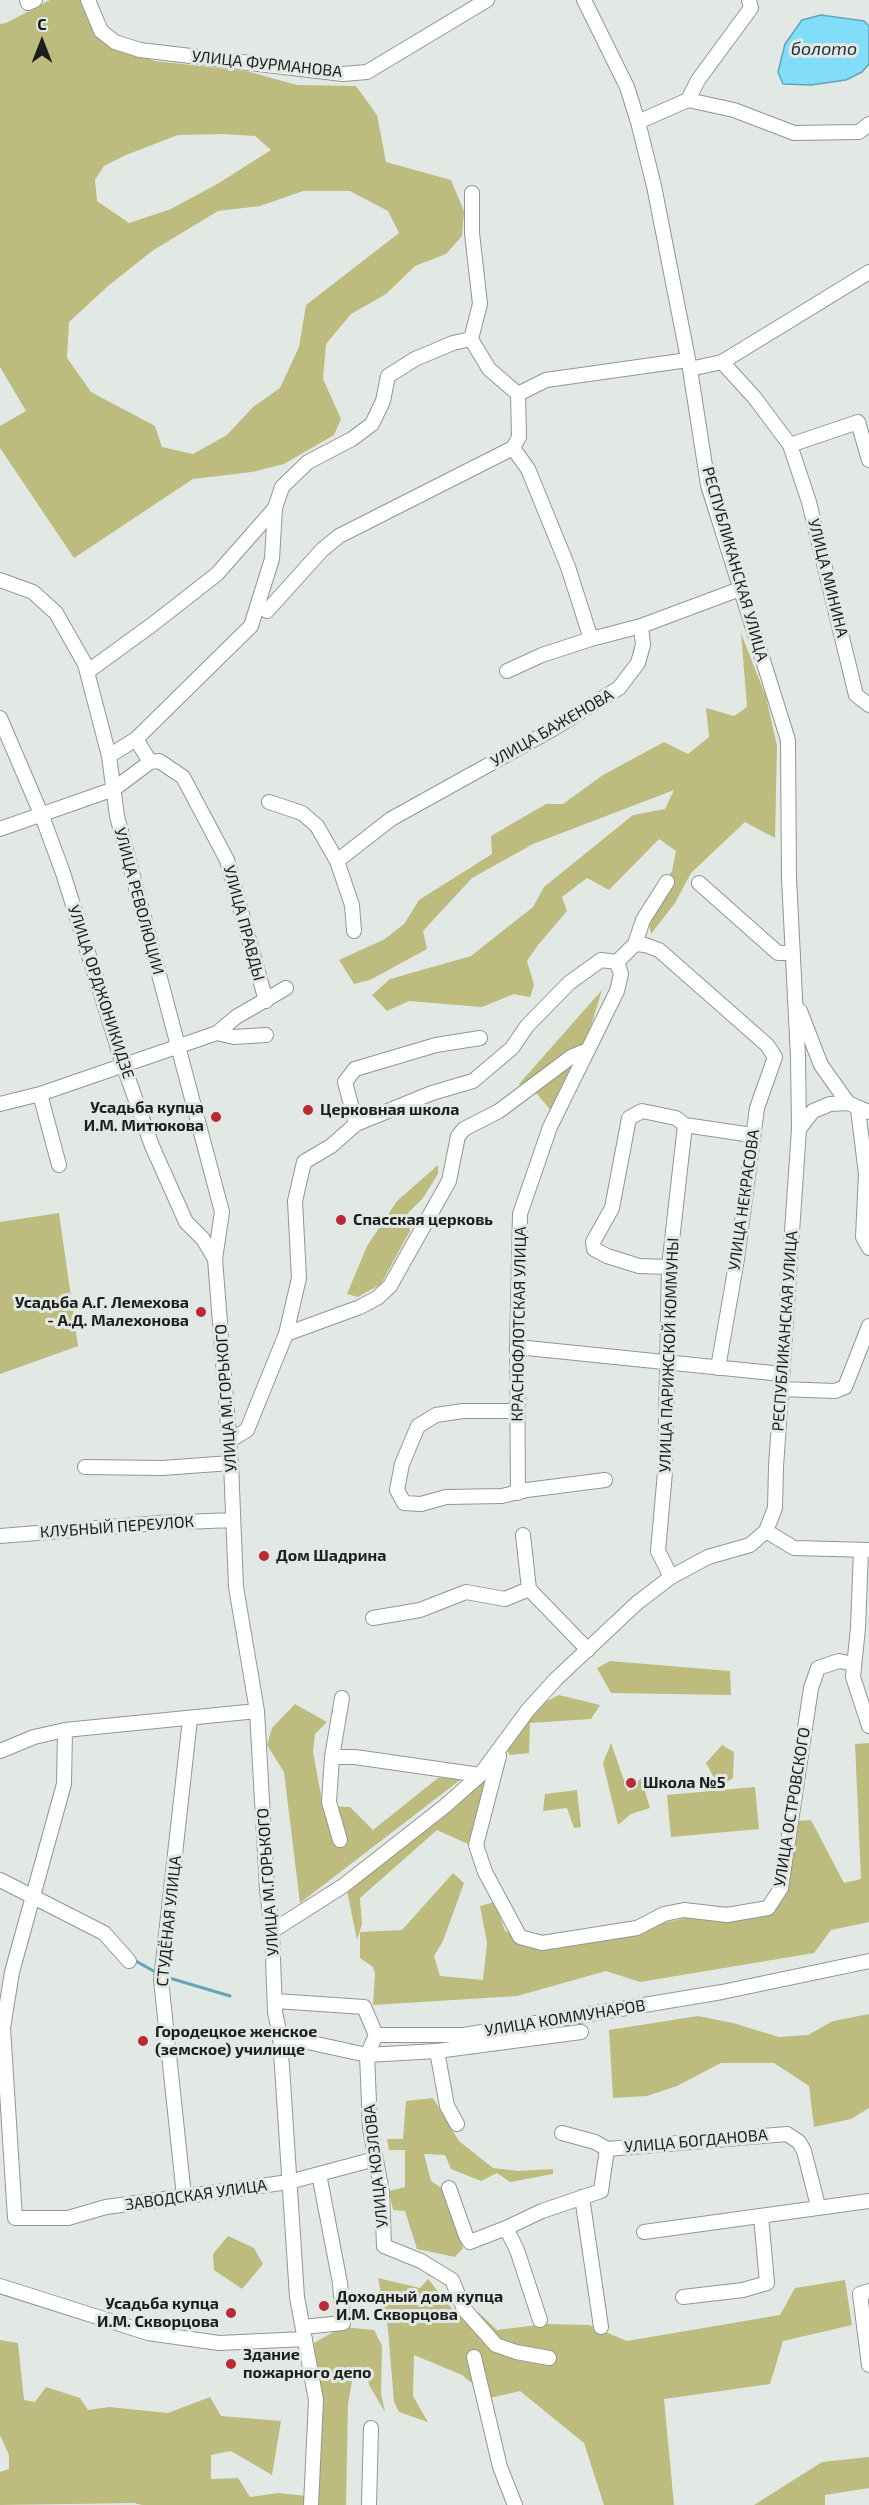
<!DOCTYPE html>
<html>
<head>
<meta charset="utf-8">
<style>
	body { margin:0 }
	#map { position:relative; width:869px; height:2505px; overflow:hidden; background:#e2e9e5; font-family:"Exo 2",sans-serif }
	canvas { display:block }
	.north { position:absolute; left:12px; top:12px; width:60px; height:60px; -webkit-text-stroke:4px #e2e9e5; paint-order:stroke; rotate:0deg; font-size:16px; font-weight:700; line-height:24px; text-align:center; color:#1c1e1d }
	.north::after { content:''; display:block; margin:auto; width:21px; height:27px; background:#1c1e1d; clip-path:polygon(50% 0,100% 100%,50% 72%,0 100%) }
</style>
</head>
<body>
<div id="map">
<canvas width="869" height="2505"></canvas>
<div class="north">С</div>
</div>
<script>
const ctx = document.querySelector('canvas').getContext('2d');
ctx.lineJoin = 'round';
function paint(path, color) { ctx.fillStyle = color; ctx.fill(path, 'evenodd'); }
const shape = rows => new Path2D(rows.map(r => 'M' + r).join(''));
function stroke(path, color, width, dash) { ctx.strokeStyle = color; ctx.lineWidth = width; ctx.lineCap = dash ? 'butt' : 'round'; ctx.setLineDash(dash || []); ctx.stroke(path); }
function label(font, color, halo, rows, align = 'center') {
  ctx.font = font + ' "Exo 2",sans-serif'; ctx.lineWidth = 6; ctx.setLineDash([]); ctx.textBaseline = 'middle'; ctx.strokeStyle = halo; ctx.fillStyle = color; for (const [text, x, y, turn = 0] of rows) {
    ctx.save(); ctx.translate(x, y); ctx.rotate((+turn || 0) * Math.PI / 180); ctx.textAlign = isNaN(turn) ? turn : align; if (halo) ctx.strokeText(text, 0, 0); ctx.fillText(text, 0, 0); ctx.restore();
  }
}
const green = shape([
	[50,0,83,0,111,47,155,61,246,71,297,85,356,86,377,115,386,162,451,180,464,211,462,236,446,254,415,266,386,294,351,314,326,344,323,379,341,419,334,435,284,464,252,472,193,479,74,558,0,448,0,426,26,411,0,367,0,24,6,23],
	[224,134,255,136,271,150,219,183,171,209,129,223,97,201,95,180,104,166,126,155,178,135],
	[303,191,350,191,388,211,399,233,306,305,299,347,280,388,253,407,227,435,193,454,162,447,155,426,91,392,67,358,69,322,108,286,152,251,218,211,260,206],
	[741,633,766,697,777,746,775,838,745,822,691,873,675,903,651,934,646,906,672,871,676,851,659,839,609,890,587,878,562,897,567,911,538,945,527,961,534,985,530,997,514,994,482,1007,409,1001,387,1011,372,995,390,979,471,956,533,907,544,887,633,815,665,809,674,790,533,844,472,878,423,931,427,949,370,980,354,984,339,960,385,939,404,924,419,900,492,854,491,836,546,804,563,804,603,775,664,742,688,754,709,737,706,708,734,716,747,707],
	[602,990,585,1045,553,1113,537,1094,519,1084],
	[438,1165,438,1174,423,1198,408,1213,410,1231,381,1284,358,1297,347,1294,367,1246,397,1201],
	[59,1213,78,1346,0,1374,0,1222],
	[610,1661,730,1671,731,1695,611,1693,597,1668],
	[559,1695,600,1705,591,1719,530,1723,529,1753,510,1755,506,1749,534,1708],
	[295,1704,327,1722,315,1734,313,1752,323,1806,350,1807,373,1830,438,1778,464,1777,300,1903,284,1772,267,1745,272,1728],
	[611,1743,628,1792,641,1778,650,1808,631,1814,618,1825,603,1763],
	[869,1743,869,1922,831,1930,814,1953,640,1982,606,1971,517,1996,373,2005,375,1973,373,1967,360,1958,360,1932,402,1930,453,1873,464,1883,443,1941,434,1956,440,1976,483,1980,487,1943,480,1906,495,1902,505,1931,541,1947,692,1917,775,1908,795,1821,811,1820,844,1883,861,1879,855,1744],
	[722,1745,734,1752,733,1778,719,1787,706,1763],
	[484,1778,486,1782,468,1844,437,1830,360,1898,362,1924,357,1940,346,1886],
	[755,1787,759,1829,671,1837,667,1795],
	[577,1790,581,1827,574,1828,567,1808,543,1811,545,1794],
	[869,2014,869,2108,851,2119,814,2127,809,2086,774,2063,721,2063,677,2086,647,2096,613,2098,609,2030,698,2016,733,2023,779,2037,808,2035,833,2021],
	[433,2098,459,2141,493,2168,518,2171,553,2169,553,2174,510,2182,497,2173,481,2181,451,2169,445,2155,424,2154,431,2181,443,2189,463,2248,455,2257,417,2249,405,2211,393,2210,389,2191,405,2187,405,2150,389,2150,387,2139,403,2139,406,2101],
	[228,2236,254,2248,263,2264,242,2289,214,2270,213,2254],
	[378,2278,420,2288,428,2279,457,2315,478,2312,497,2330,546,2324,589,2325,627,2341,780,2315,795,2288,845,2280,852,2325,783,2341,770,2384,664,2399,674,2505,604,2505,584,2443,520,2391,490,2398,462,2375,414,2355,413,2396,428,2422,399,2412,394,2402,388,2329],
	[342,2327,374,2330,382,2346,381,2394,385,2412,369,2385,367,2368,354,2370,348,2404,346,2505,313,2505,320,2400,314,2343],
	[0,2340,18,2343,24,2400,35,2402,46,2387,80,2398,88,2410,109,2407,168,2413,210,2397,221,2416,281,2421,272,2475,231,2451,211,2455,211,2479,238,2478,250,2497,278,2493,307,2496,307,2505,142,2505,134,2503,0,2505,0,2472,9,2469,9,2455,0,2435],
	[869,2457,869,2488,825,2495,825,2505,754,2505,822,2462]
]);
const water = shape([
	[821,15,864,21,869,26,869,64,862,72,846,80,811,85,783,84,778,72,785,44,802,20,821,15]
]);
const stream = shape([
	[134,1960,157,1973],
	[166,1977,230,1996]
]);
const minor = shape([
	[27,0,28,3,35,0],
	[88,0,101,31,115,42,140,50,343,74,367,72,487,0],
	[688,100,698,80,751,8,749,0],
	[638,122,688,100,734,110,794,133,859,132,869,124],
	[472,193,472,233,480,304,471,339,489,369,518,394,519,437,513,448,528,469,568,567,591,639,641,626],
	[722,362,754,397,790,445,809,502,856,695,869,705],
	[690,369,722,362,869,272],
	[518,394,546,380,688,360],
	[790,445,858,422,869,460],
	[0,580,33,592,56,613,85,664,109,756,117,816,222,1212,215,1259,231,1463,236,1587,257,1711,267,1889,272,1931,275,2012,280,2036,297,2297,316,2400,311,2505],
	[267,611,322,550,339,536,513,448],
	[507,671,542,655,591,639],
	[87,672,153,624,217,574,275,508],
	[0,718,42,816,63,873,123,1064,152,1146,186,1222,203,1239,215,1259],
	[136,739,150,762,159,761,183,777,227,860,266,1001],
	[109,756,136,739,251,626,272,559,275,508,282,487,308,462,352,439,372,424,383,401,388,376,415,359,453,343,471,339],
	[269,802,302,813,317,826,337,861],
	[0,829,114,789,150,762],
	[699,883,778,953,793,953],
	[354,931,352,905,337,861,391,819,553,729,619,688,638,663,643,645,641,626,740,589],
	[635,944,643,920,667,882],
	[800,1011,821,1065,848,1103,869,1112],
	[217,1033,234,1037,266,1035],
	[40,1094,59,1165],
	[0,1104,40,1094,217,1033,236,1017,286,988],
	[858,1109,866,1174,863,1237,869,1248],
	[356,1124,345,1082,355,1069,436,1045,480,1038],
	[799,1129,813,1111,830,1104,848,1103],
	[669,1267,639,1266,607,1256,594,1249,593,1242,612,1208,629,1118,642,1111,676,1118,685,1125],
	[286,1334,360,1307,377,1298,390,1286,449,1181,458,1136,464,1129,499,1111,571,1057,588,1050],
	[517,1347,782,1374],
	[718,1368,737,1259,757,1108,775,1057],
	[781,1389,835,1391,845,1387,869,1326],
	[518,1411,463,1411,436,1415,418,1426,402,1464,397,1490,404,1503,421,1504,446,1497,502,1496,527,1490,605,1480],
	[229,1441,247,1430,286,1334,299,1278,295,1201,304,1162,331,1146,356,1124,432,1093,473,1081,512,1048,527,1026,569,983,601,960,617,962,635,944,645,945,659,950,767,1045,775,1057],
	[85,1467,162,1468,231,1463],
	[518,1493,517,1347,520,1214,550,1127,617,991,621,974,617,962],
	[766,1531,794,1548,869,1550],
	[523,1535,529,1589,588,1650],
	[0,1536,158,1523,233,1520],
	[861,1550,858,1628,853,1677,869,1726],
	[671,1577,658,1551,665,1472,669,1267,685,1125,752,1135],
	[373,1618,420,1610,466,1592,505,1599,529,1589],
	[65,1730,64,1784,12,1972,3,2028,15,2218,68,2218,106,2207,289,2182,375,2159],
	[0,1751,34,1737,65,1730,257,1711],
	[499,1756,476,1845,485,1872,520,1937,542,1943,637,1928,664,1914,684,1910,727,1915,768,1908,781,1888,811,1688,818,1668,839,1661,854,1664],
	[332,1757,355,1757,480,1775],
	[340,1840,329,1802,332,1757,342,1698],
	[0,1880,104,1933,129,1961],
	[272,1931,343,1886,445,1806,480,1775,528,1710,556,1679,637,1603,671,1577,708,1557,750,1545,766,1531,775,1508,776,1467,799,1129,798,1057,789,878,788,740,708,485,690,369,654,186,638,122,627,87,584,0],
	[276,2001,364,2007,376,2035,464,2035,722,1992,869,1961],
	[376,2035,367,2055,370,2128,382,2192,384,2246,421,2261,452,2280,464,2309,496,2345,516,2352,549,2358],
	[280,2036,367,2055,437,2051,581,2032],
	[437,2051,447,2106,457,2124],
	[562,2133,595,2142,607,2149,787,2134,799,2142,804,2151,818,2206],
	[449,2188,466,2236,470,2242,506,2228,517,2250,540,2320],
	[184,2196,161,1980,190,1719],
	[582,2197,601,2327],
	[506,2228,542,2211,601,2191,607,2149],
	[644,2232,869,2201],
	[0,2286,148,2333,219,2343,305,2339],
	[869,2291,860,2294,869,2365],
	[683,2297,743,2290,767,2283,761,2216],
	[303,2327,343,2323,340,2283,319,2174],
	[474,2357,500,2467,515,2505],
	[369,2505,371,2428]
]);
const markers = [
	[308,1110,6,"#ba2935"],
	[216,1117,6,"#ba2935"],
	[341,1220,6,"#ba2935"],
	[201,1312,6,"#ba2935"],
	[264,1556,6,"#ba2935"],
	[631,1783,6,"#ba2935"],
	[143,2041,6,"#ba2935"],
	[324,2306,6,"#ba2935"],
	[231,2313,6,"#ba2935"],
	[231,2364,6,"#ba2935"]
];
const streetNames = [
	["УЛИЦА ФУРМАНОВА",267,64,6],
	["РЕСПУБЛИКАНСКАЯ УЛИЦА",735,564,74],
	["УЛИЦА МИНИНА",828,578,76],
	["УЛИЦА БАЖЕНОВА",552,728,-30],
	["УЛИЦА РЕВОЛЮЦИИ",139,901,75],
	["УЛИЦА ПРАВДЫ",244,923,75],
	["УЛИЦА ОРДЖОНИКИДЗЕ",101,992,72],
	["УЛИЦА НЕКРАСОВА",744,1200,-82],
	["КРАСНОФЛОТСКАЯ УЛИЦА",519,1324,-89],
	["РЕСПУБЛИКАНСКАЯ УЛИЦА",785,1331,-86],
	["УЛИЦА ПАРИЖСКОЙ КОММУНЫ",669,1355,-88],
	["УЛИЦА М.ГОРЬКОГО",226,1398,-94],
	["КЛУБНЫЙ ПЕРЕУЛОК",117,1527,-4],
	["УЛИЦА ОСТРОВСКОГО",792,1807,-81],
	["УЛИЦА М.ГОРЬКОГО",268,1882,-94],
	["СТУДЁНАЯ УЛИЦА",169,1921,-84],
	["УЛИЦА КОММУНАРОВ",565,2018,-9],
	["УЛИЦА БОГДАНОВА",696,2141,-5],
	["УЛИЦА КОЗЛОВА",376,2166,-96],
	["ЗАВОДСКАЯ УЛИЦА",196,2195,-8]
];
const poiNames = [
	["Усадьба купца",204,1108,"right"],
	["И.М. Митюкова",204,1126,"right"],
	["Церковная школа",320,1110],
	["Спасская церковь",353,1220],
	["Усадьба А.Г. Лемехова",189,1303,"right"],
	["- А.Д. Малехонова",189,1321,"right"],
	["Дом Шадрина",276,1556],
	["Школа №5",643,1783],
	["Городецкое женское",155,2032],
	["(земское) училище",155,2050],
	["Доходный дом купца",336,2297],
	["И.М. Скворцова",336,2315],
	["Усадьба купца",219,2304,"right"],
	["И.М. Скворцова",219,2322,"right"],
	["Здание",243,2355],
	["пожарного депо",243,2373]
];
const waterNames = [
	["болото",824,49]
];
paint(green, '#bdbb7e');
paint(water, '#81ddf9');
stroke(water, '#63a4b7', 1.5);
stroke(stream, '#63a4b7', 3);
stroke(minor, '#909793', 16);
stroke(minor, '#fff', 14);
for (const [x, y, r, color] of markers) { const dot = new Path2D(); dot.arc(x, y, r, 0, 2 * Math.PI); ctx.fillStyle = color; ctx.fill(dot); stroke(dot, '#e2e9e5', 2); }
label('16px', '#1c1e1d', '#e2e9e5', streetNames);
label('bold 16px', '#1c1e1d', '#e2e9e5', poiNames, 'left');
label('italic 18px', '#192f36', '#e2e9e5', waterNames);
</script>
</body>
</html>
